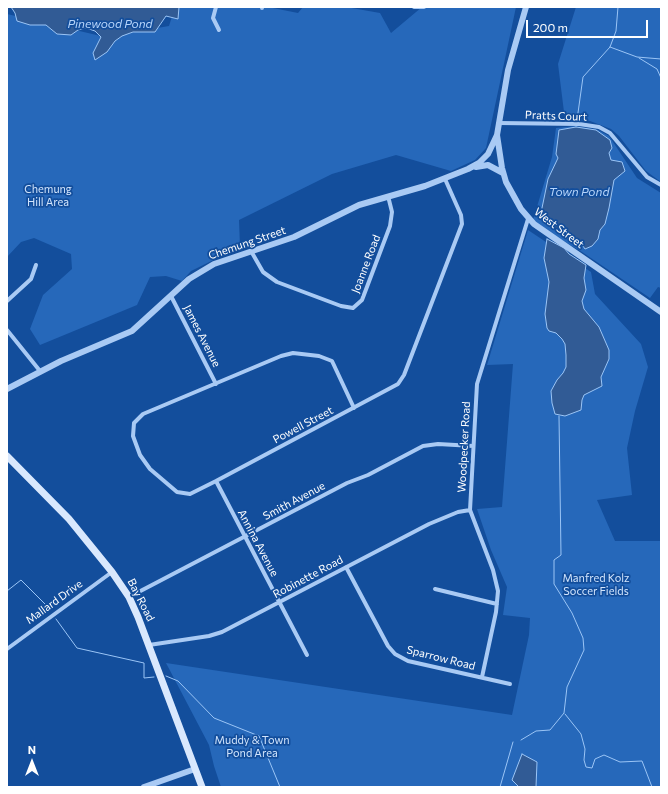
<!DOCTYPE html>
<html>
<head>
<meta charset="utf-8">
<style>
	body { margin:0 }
	#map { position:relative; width:668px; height:794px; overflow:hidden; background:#134e9c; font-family:Commissioner,sans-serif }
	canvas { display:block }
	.frame { position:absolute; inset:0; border:8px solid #fff; pointer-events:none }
	.north { position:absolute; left:12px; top:742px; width:40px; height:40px; -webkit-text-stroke:3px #134e9c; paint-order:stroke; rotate:0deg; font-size:11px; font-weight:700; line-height:16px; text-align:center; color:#fff }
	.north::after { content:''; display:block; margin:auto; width:14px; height:18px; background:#fff; clip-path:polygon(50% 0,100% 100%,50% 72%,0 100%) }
	.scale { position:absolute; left:526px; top:20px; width:122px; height:18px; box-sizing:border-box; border:2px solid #fff; border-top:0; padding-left:5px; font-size:12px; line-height:14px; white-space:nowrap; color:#fff; -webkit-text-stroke:3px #134e9c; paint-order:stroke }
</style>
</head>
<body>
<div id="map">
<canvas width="668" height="794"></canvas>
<div class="frame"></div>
<div class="north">N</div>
<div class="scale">200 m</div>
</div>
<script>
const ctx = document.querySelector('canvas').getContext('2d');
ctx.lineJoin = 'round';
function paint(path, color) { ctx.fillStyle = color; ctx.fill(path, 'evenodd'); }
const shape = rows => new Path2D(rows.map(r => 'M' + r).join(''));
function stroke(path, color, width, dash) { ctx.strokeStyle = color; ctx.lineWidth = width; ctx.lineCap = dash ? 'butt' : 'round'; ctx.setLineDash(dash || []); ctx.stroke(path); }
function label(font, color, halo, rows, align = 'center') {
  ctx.font = font + ' Commissioner,sans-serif'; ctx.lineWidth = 3.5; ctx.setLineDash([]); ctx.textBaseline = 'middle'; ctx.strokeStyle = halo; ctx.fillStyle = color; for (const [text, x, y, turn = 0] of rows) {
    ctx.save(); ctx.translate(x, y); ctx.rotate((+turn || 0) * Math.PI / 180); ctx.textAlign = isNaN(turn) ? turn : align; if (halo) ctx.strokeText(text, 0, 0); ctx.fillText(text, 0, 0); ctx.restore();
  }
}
const green = shape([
	[175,7,268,7,298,13,303,7,346,7,380,13,391,33,422,7,516,7,486,148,475,160,451,171,396,155,332,174,239,220,240,247,191,271,182,281,166,276,150,277,137,305,40,345,30,329,43,295,72,269,71,254,34,238,21,242,7,257,7,14,105,37,169,26],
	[576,7,661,7,661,182,646,171,619,136,611,129,590,121,565,120,558,64],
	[576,126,598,130,609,136,637,178,661,193,661,288,658,287,650,298,582,252,547,231,533,220,552,157,556,128],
	[528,230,591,272,595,294,641,344,648,367,635,411,627,448,632,495,597,500,615,541,661,541,661,787,536,787,537,762,512,780,519,787,221,787,214,766,209,745,166,663,512,715,529,635,530,618,503,615,507,587,491,550,477,509,502,507,513,364,487,365]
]);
const water = shape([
	[11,7,179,7,178,19,166,16,155,32,133,32,122,36,115,41,107,52,95,60,93,53,101,37,95,31,86,28,78,30,71,35,57,34,46,25,30,25,17,21,15,13,11,7],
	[576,127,596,130,610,140,612,148,609,153,611,160,622,162,625,171,614,180,609,208,605,224,600,230,598,239,592,246,585,249,581,243,568,239,544,221,542,208,548,179,558,158,556,154,559,130,576,127],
	[547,239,564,248,569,254,586,265,584,278,586,290,582,301,584,309,599,327,609,350,609,359,601,377,602,386,584,395,582,400,581,410,565,416,555,414,552,403,551,391,557,380,563,373,566,367,566,355,565,344,562,339,556,333,549,331,547,328,545,314,549,282,544,258,547,239],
	[522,754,537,762,536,787,519,787,512,780,522,754]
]);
const stream = shape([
	[610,47,637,57,661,59],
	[639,58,657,69,661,78],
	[577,120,583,77,610,47,616,31,618,7],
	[7,591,21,580,48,607],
	[56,619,77,648,144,663,144,678,154,677],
	[166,676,178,681,214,718,259,736,280,787],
	[565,714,581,734,585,749,584,760,586,767,592,768,595,759,604,755,620,762,642,761,652,787],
	[521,740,536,731,550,730,564,713,567,687,584,650,583,638,572,613,554,584,554,560,561,555,559,416],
	[500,787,513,742],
	[654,787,661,787]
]);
const minor = shape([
	[216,7,213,18,219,30],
	[414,7,424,7],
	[262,8,262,7],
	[499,123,579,124,599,127,610,133,647,177,661,185],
	[251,251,263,272,277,282,341,306,353,308,362,300,390,226,392,212,388,196],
	[171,296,216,384],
	[7,301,31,279,36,265],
	[7,330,40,371],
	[354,408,332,361,319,356,293,353,281,356,143,414,134,423,133,436,140,455,150,469,177,492,190,494,216,481,398,384,404,375,462,224,461,215,445,179],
	[216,481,307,655],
	[346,567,388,646,395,654,408,661,510,684],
	[435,589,497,604],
	[129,597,347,483,368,475,423,446,438,444,473,446],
	[149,645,209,636,222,632,429,524,458,512,470,510],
	[7,649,112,572],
	[482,677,496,612,498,591,493,570,470,510,477,384,528,219]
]);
const tertiary = shape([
	[526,7,508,70,497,135,502,168,506,182,521,209,534,224,661,312],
	[476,167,488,165,503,173],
	[7,389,61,361,132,331,189,279,214,264,294,237,359,205,425,186,468,169,479,163,488,154,497,135],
	[144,787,195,769]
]);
const secondary = shape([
	[7,456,69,519,112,572,129,597,138,617,202,787]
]);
const streetNames = [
	["Pratts Court",556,116,2],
	["West Street",559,228,37],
	["Chemung Street",247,243,-19],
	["Joanne Road",366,264,-69],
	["James Avenue",202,336,63],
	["Powell Street",303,425,-28],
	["Woodpecker Road",464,447,-87],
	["Smith Avenue",294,501,-28],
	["Annina Avenue",258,543,62],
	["Robinette Road",308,577,-28],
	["Bay Road",141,600,63],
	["Mallard Drive",54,602,-36],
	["Sparrow Road",441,658,14]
];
const parkNames = [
	["Chemung",48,189],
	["Hill Area",48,202],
	["Manfred Kolz",596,578],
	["Soccer Fields",596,591],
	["Muddy & Town",252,740],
	["Pond Area",252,753]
];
const waterNames = [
	["Pinewood Pond",110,24],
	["Town Pond",579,192]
];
paint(green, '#2668ba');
paint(water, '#315b95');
stroke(water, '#9bc5f6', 1);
stroke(stream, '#9bc5f6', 1);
stroke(minor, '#a9caf4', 4);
stroke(tertiary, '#a9caf4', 6);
stroke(secondary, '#d9e8fd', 7);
label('11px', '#fff', '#134e9c', streetNames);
label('11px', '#d2e5fd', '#134e9c', parkNames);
label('italic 12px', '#b6d4fa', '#134e9c', waterNames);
</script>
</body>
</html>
